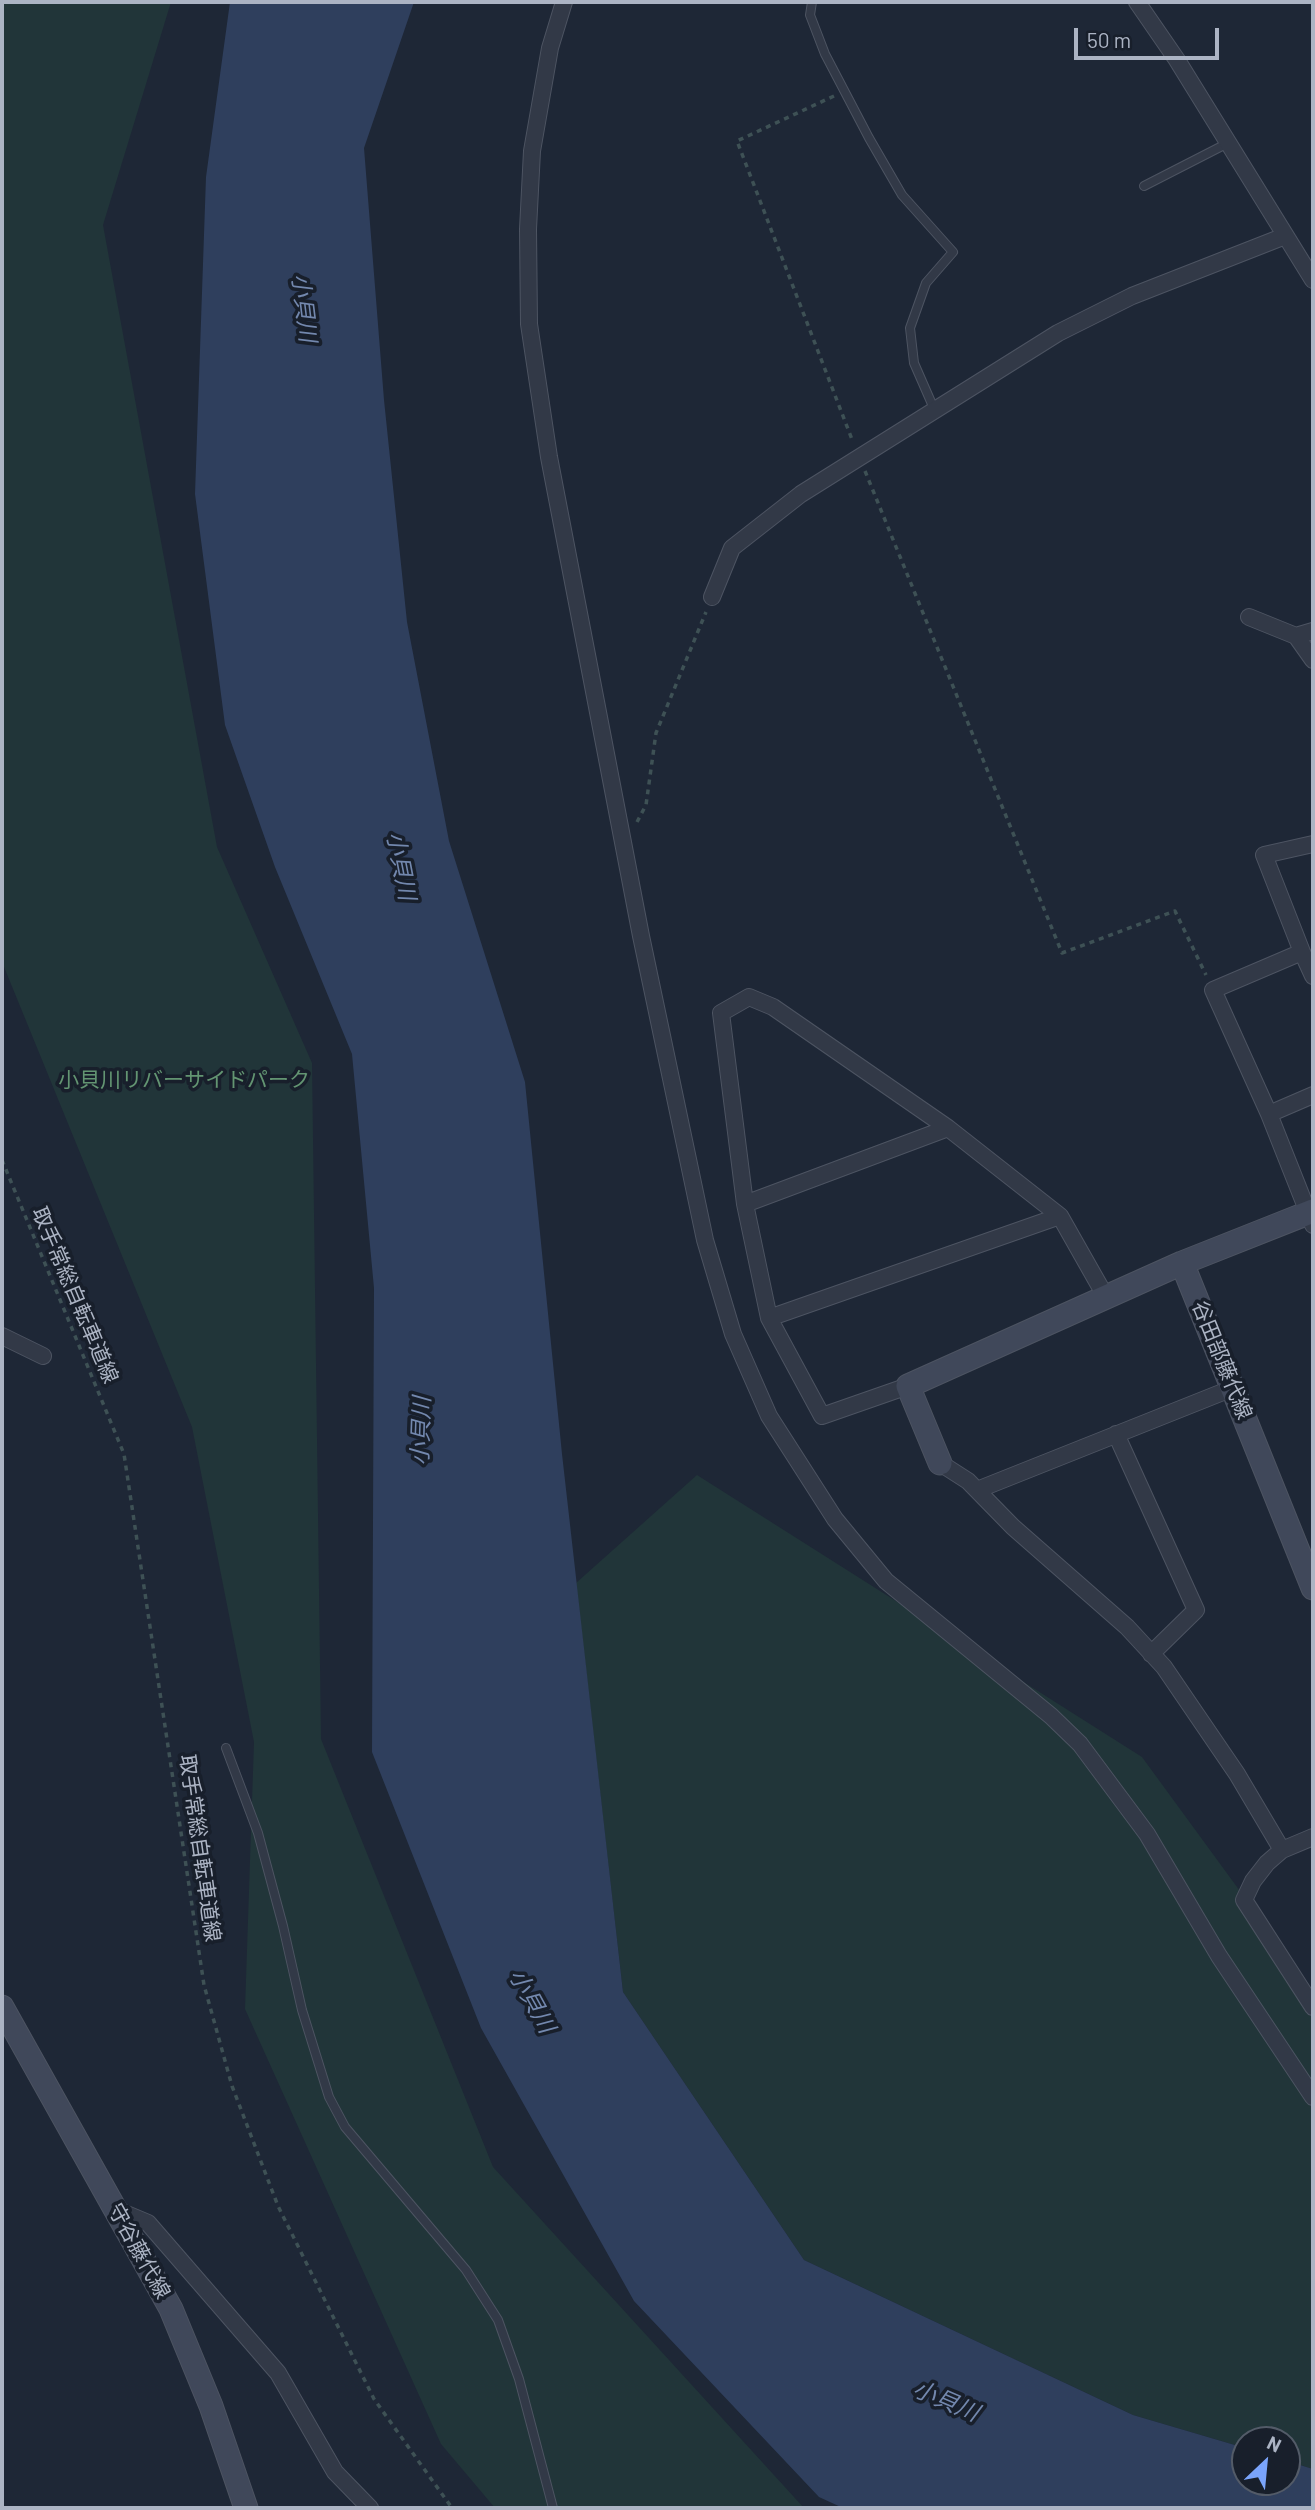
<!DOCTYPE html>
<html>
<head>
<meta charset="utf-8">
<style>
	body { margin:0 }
	#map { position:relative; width:1315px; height:2510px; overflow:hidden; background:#1e2736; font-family:Barlow,sans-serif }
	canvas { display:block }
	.frame { position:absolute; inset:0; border:4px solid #acb4c4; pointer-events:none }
	.north { position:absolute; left:1231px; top:2426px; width:70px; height:70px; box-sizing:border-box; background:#181f2b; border:2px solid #535b68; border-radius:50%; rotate:26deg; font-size:19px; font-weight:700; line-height:28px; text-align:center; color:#acb4c4 }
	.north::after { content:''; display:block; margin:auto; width:24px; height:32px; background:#7aa4fb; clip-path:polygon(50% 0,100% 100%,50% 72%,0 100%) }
	.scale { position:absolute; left:1074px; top:28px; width:145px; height:32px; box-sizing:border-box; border:4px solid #acb4c4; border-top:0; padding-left:9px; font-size:21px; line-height:24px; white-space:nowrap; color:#acb4c4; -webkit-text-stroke:5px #181f2b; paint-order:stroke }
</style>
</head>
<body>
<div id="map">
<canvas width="1315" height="2510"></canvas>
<div class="frame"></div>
<div class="north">N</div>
<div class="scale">50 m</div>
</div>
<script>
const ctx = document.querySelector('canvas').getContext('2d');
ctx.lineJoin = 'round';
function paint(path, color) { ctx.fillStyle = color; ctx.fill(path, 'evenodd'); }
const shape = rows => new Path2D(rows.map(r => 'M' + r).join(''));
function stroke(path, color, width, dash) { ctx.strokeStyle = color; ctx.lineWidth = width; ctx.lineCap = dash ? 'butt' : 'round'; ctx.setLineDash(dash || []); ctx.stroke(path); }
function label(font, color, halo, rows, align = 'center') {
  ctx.font = font + ' Barlow,"Noto Sans JP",sans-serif'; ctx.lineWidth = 7; ctx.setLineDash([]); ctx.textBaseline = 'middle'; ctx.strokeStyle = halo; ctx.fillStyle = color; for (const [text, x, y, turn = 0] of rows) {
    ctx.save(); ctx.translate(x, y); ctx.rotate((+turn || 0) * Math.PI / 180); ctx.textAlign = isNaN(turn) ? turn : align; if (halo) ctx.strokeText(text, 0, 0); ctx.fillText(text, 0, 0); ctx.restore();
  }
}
const green = shape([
	[2,2,171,2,103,225,217,847,312,1063,321,1739,493,2167,804,2508,495,2508,441,2444,245,2009,254,1742,192,1427,2,962],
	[697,1475,1142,1757,1313,1991,1313,2469,1287,2461,1287,2440,1245,2440,1245,2448,1133,2415,804,2260,623,1992,576,1583]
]);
const water = shape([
	[230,2,414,2,364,148,384,400,407,622,449,841,525,1082,562,1454,623,1992,804,2260,1133,2415,1245,2448,1245,2482,1287,2482,1287,2461,1313,2469,1313,2508,843,2508,819,2497,634,2301,481,2028,372,1752,374,1288,352,1054,275,867,225,725,195,494,206,177]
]);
const path = shape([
	[834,96,737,141,853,442],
	[865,471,1062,953,1175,911,1206,975],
	[637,822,646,805,656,733,706,612],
	[2,1160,124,1454,204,1985,232,2086,278,2206,374,2399,452,2508]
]);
const lane = shape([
	[812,2,810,15,825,54,869,138,902,195,953,252,926,283,910,328,914,363,935,411],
	[1144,186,1228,143],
	[226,1748,258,1833,283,1926,302,2010,329,2097,345,2127,466,2270,498,2320,519,2379,553,2508]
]);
const street = shape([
	[564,2,550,48,532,151,528,229,529,324,549,457,641,936,705,1240,733,1334,769,1416,835,1519,886,1581,1051,1716,1080,1744,1147,1834,1219,1956,1313,2097],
	[1137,2,1177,60,1313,280],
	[712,597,732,548,801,494,1058,333,1132,296,1285,236],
	[1249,617,1296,636,1313,631],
	[1296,636,1313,660],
	[1313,844,1264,855,1302,952,1213,990,1269,1114,1313,1225],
	[1302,952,1313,976],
	[1269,1114,1313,1095],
	[745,1204,948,1128],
	[769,1318,1060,1216],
	[2,1336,43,1356],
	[908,1386,822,1416,769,1318,745,1204,721,1013,749,997,773,1007,948,1128,1060,1216,1107,1299],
	[1116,1434,1196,1610,1151,1654],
	[940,1463,968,1481,1013,1527,1127,1627,1164,1667,1237,1774,1282,1850],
	[977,1490,1233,1388],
	[1313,1837,1282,1850,1267,1863,1253,1881,1244,1900,1313,2007],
	[117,2210,148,2223,278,2373,335,2472,370,2508]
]);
const secondary = shape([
	[1182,1263,1313,1588],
	[940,1463,908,1386,1182,1263,1313,1211],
	[2,2007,171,2309,211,2406,246,2508]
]);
const parkNames = [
	["小貝川リバーサイドパーク",184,1080]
];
const streetNames = [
	["取手常総自転車道線",75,1295,67],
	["谷田部藤代線",1222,1360,68],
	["取手常総自転車道線",200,1848,82],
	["守谷藤代線",139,2251,61]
];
const waterNames = [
	["小貝川",304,308,83],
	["小貝川",401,866,79],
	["小貝川",421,1431,-88],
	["小貝川",532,2001,61],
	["小貝川",946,2401,23]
];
paint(green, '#213539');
paint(water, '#2f3f5d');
stroke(lane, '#4d5462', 10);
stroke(street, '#4d5462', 18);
stroke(secondary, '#4d5462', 25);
stroke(path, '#3e5155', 3.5, [5, 5]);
stroke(lane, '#323947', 8);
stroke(street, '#323947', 16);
stroke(secondary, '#40485a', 23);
label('21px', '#639572', '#181f2b', parkNames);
label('21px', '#acb4c4', '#181f2b', streetNames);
label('italic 23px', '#7388ae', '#181f2b', waterNames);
</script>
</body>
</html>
